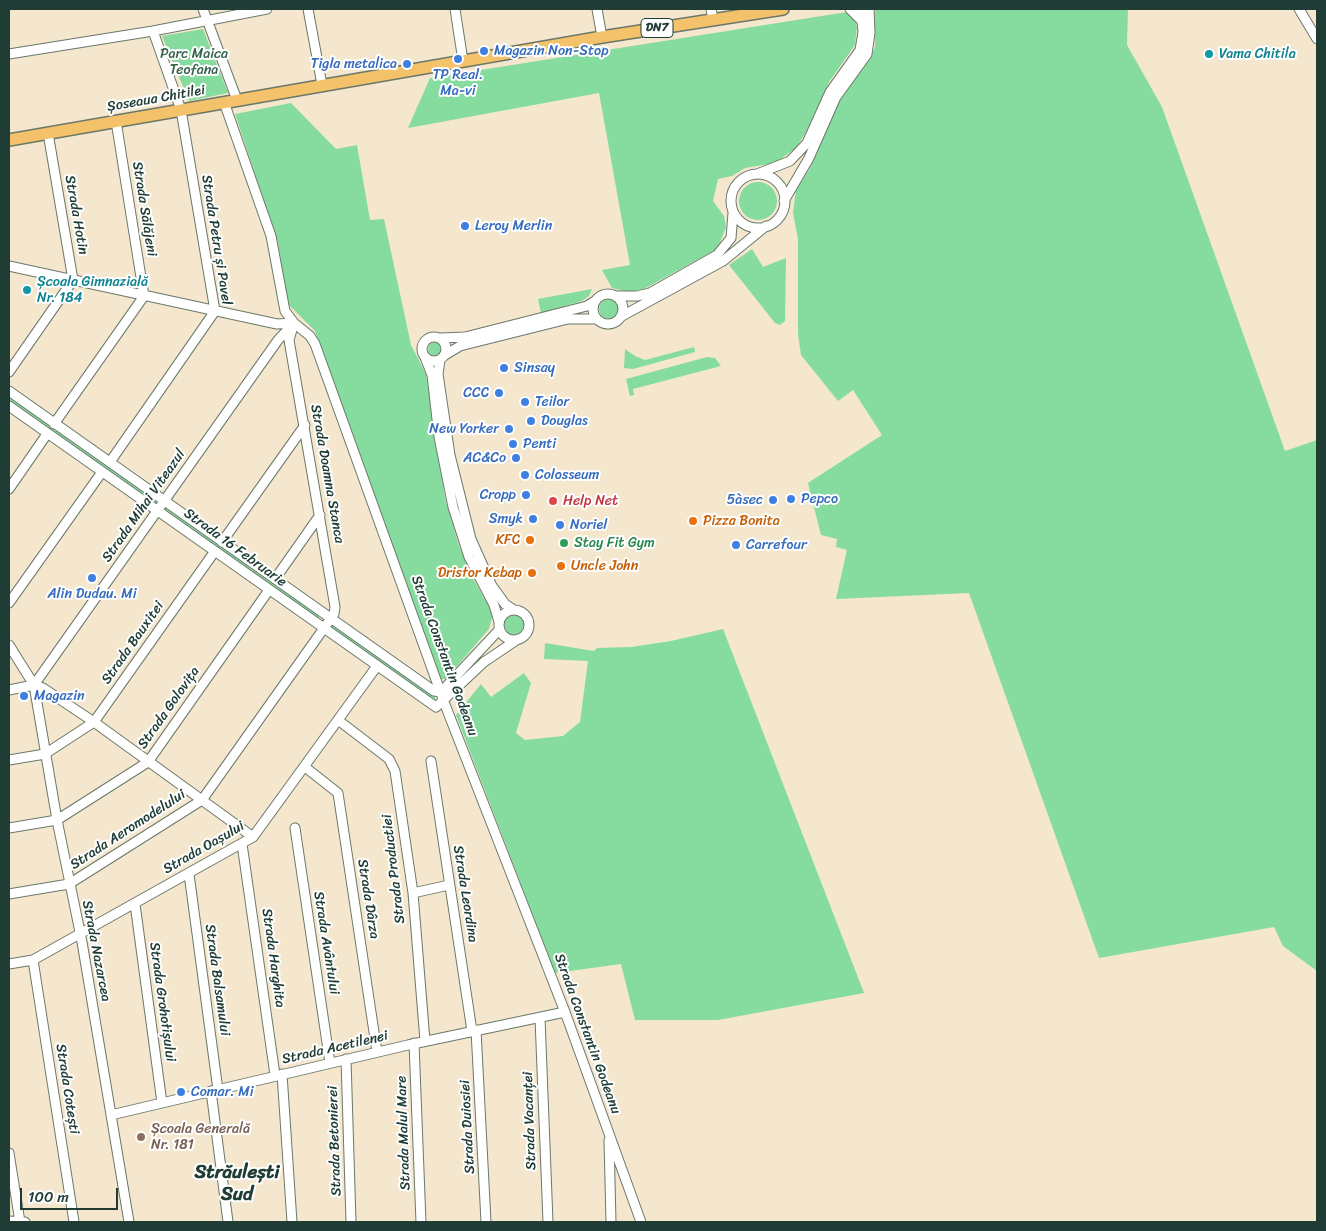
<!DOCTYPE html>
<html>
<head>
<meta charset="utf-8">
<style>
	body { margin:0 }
	#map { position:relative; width:1326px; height:1231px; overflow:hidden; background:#f5e6ce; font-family:Sriracha,sans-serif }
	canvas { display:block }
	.frame { position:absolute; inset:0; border:10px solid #1f3d34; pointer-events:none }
	.scale { position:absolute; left:20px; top:1188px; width:98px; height:22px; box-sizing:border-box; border:2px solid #1f3d34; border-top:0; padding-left:6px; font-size:15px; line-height:18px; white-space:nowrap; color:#1f3d34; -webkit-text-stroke:4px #fff; paint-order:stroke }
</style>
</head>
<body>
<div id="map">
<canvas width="1326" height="1231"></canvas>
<div class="frame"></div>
<div class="scale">100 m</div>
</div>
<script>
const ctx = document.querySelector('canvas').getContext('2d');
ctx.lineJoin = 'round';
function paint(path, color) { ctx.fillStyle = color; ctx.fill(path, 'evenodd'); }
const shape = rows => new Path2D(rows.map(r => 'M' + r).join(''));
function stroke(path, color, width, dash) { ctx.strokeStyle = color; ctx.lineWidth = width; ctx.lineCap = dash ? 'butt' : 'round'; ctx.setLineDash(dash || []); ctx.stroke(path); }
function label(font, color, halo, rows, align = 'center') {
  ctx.font = font + ' Sriracha,sans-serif'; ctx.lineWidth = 4; ctx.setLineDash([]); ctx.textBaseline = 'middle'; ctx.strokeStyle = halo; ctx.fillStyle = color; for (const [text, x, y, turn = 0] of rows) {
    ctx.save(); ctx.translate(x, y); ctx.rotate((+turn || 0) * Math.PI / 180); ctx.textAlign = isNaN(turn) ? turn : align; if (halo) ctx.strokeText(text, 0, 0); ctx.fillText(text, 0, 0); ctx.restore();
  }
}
const green = shape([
	[875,9,1128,9,1127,45,1162,107,1285,451,1317,440,1317,971,1283,946,1274,927,1099,958,969,593,836,599,847,550,836,547,837,539,821,535,808,483,882,435,853,390,838,401,801,355,798,334,798,239,793,213,796,190,810,168,840,98,871,57,875,47],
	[847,12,854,17,857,27,855,45,829,82,806,132,796,148,775,163,745,168,732,176,718,179,713,201,724,216,726,227,719,245,715,250,644,289,629,292,612,288,602,270,630,265,599,93,408,128,430,78],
	[203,29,228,93,189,101,162,36],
	[291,103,336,149,357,145,370,220,384,219,411,345,426,374,445,498,459,546,470,573,493,614,489,629,446,679,440,679,315,331,288,304,278,243,235,114],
	'739 201a19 19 0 1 1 38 0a19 19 0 1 1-38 0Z',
	[752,249,763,267,786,258,785,321,780,325,775,323,729,265],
	[592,289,589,296,582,301,541,313,538,299],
	'599 309a10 10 0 1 1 20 0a10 10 0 1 1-20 0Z',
	'428 349a7 7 0 1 1 14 0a7 7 0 1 1-14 0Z',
	[694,347,695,352,633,369,624,368,625,349,635,356,645,360],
	[707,357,715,358,721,366,633,389,634,395,630,396,626,379],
	[9,392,158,498,159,508,9,402],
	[167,507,320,616,316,619,164,510],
	'504 625a10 10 0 1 1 20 0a10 10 0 1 1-20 0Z',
	[334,624,435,695,435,703,332,629,331,626],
	[723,629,864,993,718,1020,635,1020,621,964,555,973,456,715,481,684,491,697,524,673,531,683,516,733,525,740,563,736,580,722,588,661,544,659,545,643,594,651,597,648,631,647,671,641]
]);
const minor = shape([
	[203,9,237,100],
	[308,9,322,85],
	[455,9,463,61],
	[597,9,602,37],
	[711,9,713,19],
	[850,9,862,21],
	[1299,9,1317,39],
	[9,54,153,31,267,9],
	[224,102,271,236,285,311,294,323,310,336,315,344,444,702,565,1012,641,1222],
	[757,174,790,161,807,143,830,92,860,50,863,32,861,9],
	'731 201a27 27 0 1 1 54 0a27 27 0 1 1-54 0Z',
	[784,201,809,158,836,97,867,54,870,33,869,9],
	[9,266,277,324,294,323],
	'593 309a15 15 0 1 1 30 0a15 15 0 1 1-30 0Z',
	[617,296,637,296,650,293,717,255,731,238,733,213],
	[622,316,723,261,766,226],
	'422 349a12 12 0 1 1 24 0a12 12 0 1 1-24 0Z',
	[441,338,465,337,587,306,595,301],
	[445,355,460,346,568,319,597,319],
	[425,357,432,375,439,437,453,507,469,557,494,605,499,622],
	[440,360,438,374,450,455,471,539,492,586,505,604,514,610],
	[9,372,73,280,48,133],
	[9,391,434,691,441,692],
	[9,406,436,707,484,662,518,639],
	[54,424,144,296,116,121],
	[110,462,215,311,181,110,153,31],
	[9,489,47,434],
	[222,542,305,425],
	[275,579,320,515],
	[9,603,102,472],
	'499 625a15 15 0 1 1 30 0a15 15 0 1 1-30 0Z',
	[9,645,34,685,43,688,94,722,253,837],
	[34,685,57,820,82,942,129,1222],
	[9,690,34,685,278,340,292,325],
	[441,692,499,630],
	[338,720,389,759,395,771,413,893,425,1041],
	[9,760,45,754,94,722,215,551],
	[431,761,472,1031],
	[305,767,338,793,377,1052],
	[9,828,57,820,148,762,269,590],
	[295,828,330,1063],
	[242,844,275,1075],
	[189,874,218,1090],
	[413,893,449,885],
	[9,894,69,884,202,800,334,614,335,607,289,340,294,323],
	[135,904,162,1103],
	[33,960,74,1222],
	[9,964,33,960,253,837,377,666],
	[540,1018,548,1222],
	[476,1030,486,1222],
	[414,1043,421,1222],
	[346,1059,351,1222],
	[282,1074,292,1222],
	[211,1091,228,1222],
	[111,1115,408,1045,565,1012],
	[609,1140,611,1222],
	[9,1153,20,1222],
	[9,1221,25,1222]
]);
const major = shape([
	[9,140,602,37,783,9]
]);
const markers = [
	[484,51,5,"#3f7fe0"],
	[1209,54,5,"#0f9aa8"],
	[458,59,5,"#3f7fe0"],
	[407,64,5,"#3f7fe0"],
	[465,226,5,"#3f7fe0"],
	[27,290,5,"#0f9aa8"],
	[504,368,5,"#3f7fe0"],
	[499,393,5,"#3f7fe0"],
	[525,402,5,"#3f7fe0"],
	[531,421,5,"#3f7fe0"],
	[509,429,5,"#3f7fe0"],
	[513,444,5,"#3f7fe0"],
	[516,458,5,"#3f7fe0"],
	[525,475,5,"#3f7fe0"],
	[526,495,5,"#3f7fe0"],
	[791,499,5,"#3f7fe0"],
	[773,500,5,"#3f7fe0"],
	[553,501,5,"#e0444e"],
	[533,519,5,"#3f7fe0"],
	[693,521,5,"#e8710a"],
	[560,525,5,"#3f7fe0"],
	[530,540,5,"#e8710a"],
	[564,543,5,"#2e9e5b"],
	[736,545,5,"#3f7fe0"],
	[561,566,5,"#e8710a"],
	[532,573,5,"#e8710a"],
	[92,578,5,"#3f7fe0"],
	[24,696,5,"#3f7fe0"],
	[181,1092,5,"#3f7fe0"],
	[141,1137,5,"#8d6e63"]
];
const shields = [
	[657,28,32]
];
const shieldNames = [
	["DN7",657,28]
];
const shopNames = [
	["Magazin Non-Stop",494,51],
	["Tigla metalica",397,64,"right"],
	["TP Real.",458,75,"center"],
	["Ma-vi",458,91,"center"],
	["Leroy Merlin",475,226],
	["Sinsay",514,368],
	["CCC",489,393,"right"],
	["Teilor",535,402],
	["Douglas",541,421],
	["New Yorker",499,429,"right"],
	["Penti",523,444],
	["AC&Co",506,458,"right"],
	["Colosseum",535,475],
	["Cropp",516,495,"right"],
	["Pepco",801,499],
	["5àsec",763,500,"right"],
	["Smyk",523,519,"right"],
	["Noriel",570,525],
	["Carrefour",746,545],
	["Alin Dudau. Mi",92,594,"center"],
	["Magazin",34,696],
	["Comar. Mi",191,1092]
];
const parkNames = [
	["Parc Maica",194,54],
	["Teofana",194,70]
];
const cultureNames = [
	["Vama Chitila",1219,54],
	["Școala Gimnazială",37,282],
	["Nr. 184",37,298]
];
const streetNames = [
	["Șoseaua Chitilei",156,99,-10],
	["Strada Sălăjeni",144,209,81],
	["Strada Hotin",76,215,80],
	["Strada Petru și Pavel",216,240,81],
	["Strada Doamna Stanca",327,474,80],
	["Strada Mihai Viteazul",144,506,-55],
	["Strada 16 Februarie",235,548,36],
	["Strada Bauxitei",133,643,-55],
	["Strada Constantin Godeanu",444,656,70],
	["Strada Golovița",169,708,-55],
	["Strada Aeromodelului",128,830,-33],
	["Strada Oașului",204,848,-30],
	["Strada Productiei",394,869,-97],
	["Strada Leordina",465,894,81],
	["Strada Dârza",368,899,81],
	["Strada Avântului",326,943,81],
	["Strada Nazarcea",96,951,79],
	["Strada Harghita",273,958,82],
	["Strada Balsamului",217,980,82],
	["Strada Grohotișului",162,1002,82],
	["Strada Constantin Godeanu",587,1034,70],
	["Strada Acetilenei",335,1048,-13],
	["Strada Cotești",67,1089,81],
	["Strada Vacanței",530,1121,-92],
	["Strada Duiosiei",468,1127,-93],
	["Strada Malul Mare",404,1133,-92],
	["Strada Betonierei",335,1141,-92]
];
const healthNames = [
	["Help Net",563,501]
];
const foodNames = [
	["Pizza Bonita",703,521],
	["KFC",520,540,"right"],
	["Uncle John",571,566],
	["Dristor Kebap",522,573,"right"]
];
const leisureNames = [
	["Stay Fit Gym",574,543]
];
const educationNames = [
	["Școala Generală",151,1129],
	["Nr. 181",151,1145]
];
const districtNames = [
	["Străulești",237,1173],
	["Sud",237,1195]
];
paint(green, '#86dc9f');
stroke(minor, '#6a786a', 11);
stroke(major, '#6a786a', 14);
stroke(minor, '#fff', 9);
stroke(major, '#f3c26a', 11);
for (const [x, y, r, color] of markers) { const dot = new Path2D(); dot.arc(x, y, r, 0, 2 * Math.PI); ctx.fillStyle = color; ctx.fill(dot); stroke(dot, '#fff', 2); }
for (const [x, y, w] of shields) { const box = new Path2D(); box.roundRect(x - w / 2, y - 9.5, w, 19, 4); ctx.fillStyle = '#fff'; ctx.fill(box); stroke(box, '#1f3d34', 1); }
label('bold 12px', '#1f3d34', null, shieldNames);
label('14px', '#366cbe', '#fff', shopNames, 'left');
label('14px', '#39654f', '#fff', parkNames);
label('14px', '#0d838f', '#fff', cultureNames, 'left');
label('14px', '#1f3d34', '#fff', streetNames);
label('14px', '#be3a42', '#fff', healthNames, 'left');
label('14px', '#c56008', '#fff', foodNames, 'left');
label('14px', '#27864d', '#fff', leisureNames, 'left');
label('14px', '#785e54', '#fff', educationNames, 'left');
label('bold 19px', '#1f3d34', '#fff', districtNames);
</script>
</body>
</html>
